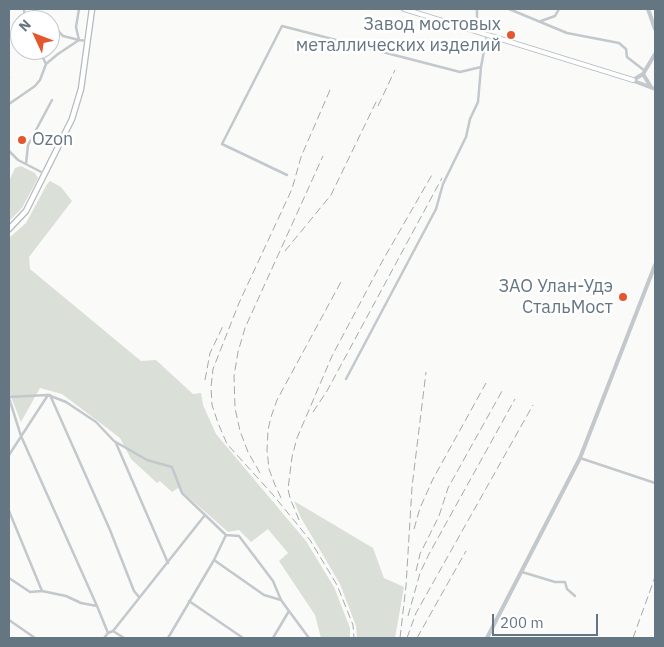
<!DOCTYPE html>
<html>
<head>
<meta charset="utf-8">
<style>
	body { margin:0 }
	#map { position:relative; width:664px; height:647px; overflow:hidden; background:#fafaf8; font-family:"IBM Plex Sans",sans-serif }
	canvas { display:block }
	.frame { position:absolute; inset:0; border:10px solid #657683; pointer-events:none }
	.north { position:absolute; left:10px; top:10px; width:50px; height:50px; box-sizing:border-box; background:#fff; border:1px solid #c1c8cd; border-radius:50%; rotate:313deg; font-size:14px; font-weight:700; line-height:20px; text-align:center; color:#657683 }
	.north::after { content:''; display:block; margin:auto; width:18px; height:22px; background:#e4572e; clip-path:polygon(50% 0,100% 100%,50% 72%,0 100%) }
	.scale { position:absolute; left:492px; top:614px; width:106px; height:22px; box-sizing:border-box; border:2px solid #657683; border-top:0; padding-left:6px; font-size:15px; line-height:18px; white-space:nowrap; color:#657683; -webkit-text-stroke:4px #fff; paint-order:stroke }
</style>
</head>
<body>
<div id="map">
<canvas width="664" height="647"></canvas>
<div class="frame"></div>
<div class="north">N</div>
<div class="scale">200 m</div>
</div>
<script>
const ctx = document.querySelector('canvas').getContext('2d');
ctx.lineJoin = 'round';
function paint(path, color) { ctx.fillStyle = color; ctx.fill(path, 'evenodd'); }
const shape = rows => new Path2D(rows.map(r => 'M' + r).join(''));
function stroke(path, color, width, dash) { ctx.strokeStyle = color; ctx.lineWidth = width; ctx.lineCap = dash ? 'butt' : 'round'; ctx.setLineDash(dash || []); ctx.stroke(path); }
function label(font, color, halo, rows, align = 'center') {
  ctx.font = font + ' "IBM Plex Sans",sans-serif'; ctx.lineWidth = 5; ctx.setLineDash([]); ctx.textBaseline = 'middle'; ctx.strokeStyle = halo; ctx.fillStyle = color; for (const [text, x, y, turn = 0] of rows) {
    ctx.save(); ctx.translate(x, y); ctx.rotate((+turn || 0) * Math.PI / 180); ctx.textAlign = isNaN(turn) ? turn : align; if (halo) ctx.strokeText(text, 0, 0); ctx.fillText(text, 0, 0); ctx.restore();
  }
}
const green = shape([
	[21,166,35,173,38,178,22,208,9,221,9,181,15,168],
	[50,181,61,187,72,201,29,257,30,269,141,361,156,360,193,394,201,393,203,405,216,434,306,541,334,587,350,628,350,638,321,638,315,615,279,561,288,553,268,529,251,542,239,530,228,532,178,488,172,492,160,481,157,483,131,459,120,438,62,394,40,388,21,422,9,392,9,238,26,223,47,184],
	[294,501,373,548,384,578,404,587,395,638,357,638,356,626,340,584,301,518]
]);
const minor = shape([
	[24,9,25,20],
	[33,9,46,20],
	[79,9,76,27,79,40],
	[509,9,567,33,619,43,626,49,627,57,645,71],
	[541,21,555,16,559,9],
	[50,23,63,36,79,40],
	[477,32,477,9],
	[39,50,46,64],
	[9,77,9,78],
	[9,104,35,86,40,80,46,64,58,54,79,40,87,41],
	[9,151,18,160,45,174],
	[26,164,28,145,52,100],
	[287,175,222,144,282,26,460,72,481,67,487,35],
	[346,379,436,209,443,184,466,137,470,119,478,102,481,67],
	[50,395,110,530,134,591,139,597],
	[9,397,48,395,66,402,96,422,114,441,147,460,172,467,182,493,205,515,113,631,108,633,104,638],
	[9,398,21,436,97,606],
	[116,443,168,563],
	[9,455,48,395],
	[580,458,655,483],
	[9,511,42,591,66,596,81,603,97,606,108,633],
	[226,535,239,536,273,581,281,600,289,611,273,638],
	[214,560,264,595,281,600],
	[522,572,555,582,565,582,567,589,575,596],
	[9,578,30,592,42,591],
	[189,601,243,638],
	[289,611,309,638],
	[9,620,35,638],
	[113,631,124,638],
	[168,638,214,560,226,535,205,515]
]);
const tertiary = shape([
	[648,9,655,29],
	[643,74,651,87],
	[633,80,643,74,655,54],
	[634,81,655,89],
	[487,638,580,458,655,265]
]);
const secondary = shape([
	[404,9,633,80]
]);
const primary = shape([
	[9,229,26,211,72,119,81,89,92,9]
]);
const rail = shape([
	[330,90,301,157,292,189,239,303,213,369,211,387,212,405,218,423,227,444,274,496,310,540,337,585,353,625,354,638],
	[378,106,395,70],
	[285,251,331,195,378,98],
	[205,380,210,353,223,326],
	[313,412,327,391,442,178],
	[260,473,248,452,240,431,235,408,234,376,238,352,245,328,323,156],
	[281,498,275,485,269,469,267,450,268,430,271,417,277,400,342,280],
	[299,520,290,498,288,489,292,457,297,438,332,356,383,260,433,173],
	[414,529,420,508,433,479,486,383],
	[416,571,420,554,439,516,448,488,502,391],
	[408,616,420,573,429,554,515,399],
	[400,638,406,586,412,487,426,372],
	[407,638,416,613,533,405],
	[417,638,466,551],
	[633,638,655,577]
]);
const markers = [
	[511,35,5,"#e4572e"],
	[22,140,5,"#e4572e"],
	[623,297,5,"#e4572e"]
];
const poiNames = [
	["Завод мостовых",501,25],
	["металлических изделий",501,46],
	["Ozon",32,140,"left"],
	["ЗАО Улан-Удэ",613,287],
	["СтальМост",613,308]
];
paint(green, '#dadfd7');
stroke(secondary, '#b3babf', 6);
stroke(primary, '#b5babe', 7);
stroke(minor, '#c3c8cc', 2.5);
stroke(tertiary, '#c3c8cc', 4);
stroke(secondary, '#fff', 4);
stroke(primary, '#fff', 4.5);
stroke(rail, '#a2aab0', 1, [8, 4]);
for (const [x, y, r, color] of markers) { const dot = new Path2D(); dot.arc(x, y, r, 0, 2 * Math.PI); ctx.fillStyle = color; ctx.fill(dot); stroke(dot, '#fff', 2); }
label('18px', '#657683', '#fff', poiNames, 'right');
</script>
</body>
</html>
